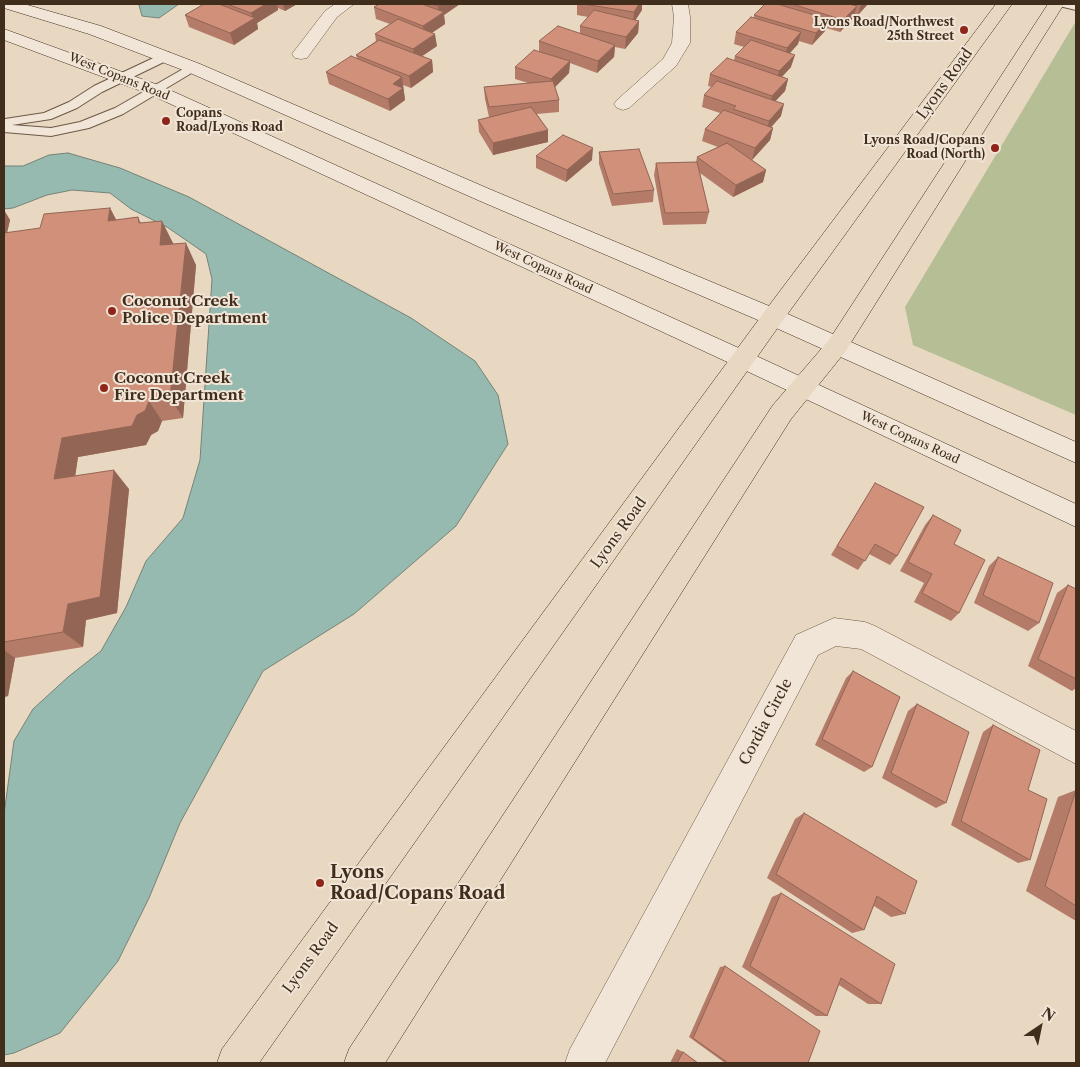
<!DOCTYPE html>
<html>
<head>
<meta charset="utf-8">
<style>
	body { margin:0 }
	#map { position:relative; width:1080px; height:1067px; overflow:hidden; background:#e8d7c1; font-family:"Libre Caslon Text",serif }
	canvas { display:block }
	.frame { position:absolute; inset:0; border:5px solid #412d1c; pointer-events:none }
	.north { position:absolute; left:1015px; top:1002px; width:50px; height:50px; -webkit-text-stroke:4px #f0e5d7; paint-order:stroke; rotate:34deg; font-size:14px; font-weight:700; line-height:20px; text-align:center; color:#412d1c }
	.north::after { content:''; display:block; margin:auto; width:18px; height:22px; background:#412d1c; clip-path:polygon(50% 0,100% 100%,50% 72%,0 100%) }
</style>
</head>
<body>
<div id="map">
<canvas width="1080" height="1067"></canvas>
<div class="frame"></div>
<div class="north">N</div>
</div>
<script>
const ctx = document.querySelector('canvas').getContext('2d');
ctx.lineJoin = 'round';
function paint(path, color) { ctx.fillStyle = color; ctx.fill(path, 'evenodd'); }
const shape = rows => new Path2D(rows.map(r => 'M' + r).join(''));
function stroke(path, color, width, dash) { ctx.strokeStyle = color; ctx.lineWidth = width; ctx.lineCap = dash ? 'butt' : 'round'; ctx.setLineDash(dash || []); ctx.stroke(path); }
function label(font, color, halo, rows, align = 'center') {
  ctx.font = font + ' "Libre Caslon Text",serif'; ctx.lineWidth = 4; ctx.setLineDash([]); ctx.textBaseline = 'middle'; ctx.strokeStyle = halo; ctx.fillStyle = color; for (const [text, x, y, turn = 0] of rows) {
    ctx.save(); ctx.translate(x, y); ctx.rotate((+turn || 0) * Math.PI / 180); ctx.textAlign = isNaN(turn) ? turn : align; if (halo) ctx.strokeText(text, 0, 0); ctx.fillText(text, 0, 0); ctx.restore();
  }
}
const green = shape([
	[1076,21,1076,415,913,345,905,307]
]);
const water = shape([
	[137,4,179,4,159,18,142,16,139,5,137,4],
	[68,153,120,168,189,197,411,318,475,361,498,395,508,444,456,526,354,614,263,671,180,823,149,898,118,961,60,1033,14,1053,4,1055,4,814,14,741,33,709,68,677,101,651,126,607,146,561,183,518,200,460,212,279,206,254,167,227,131,209,110,193,72,190,47,195,13,208,4,209,4,166,23,166,49,155,68,153]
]);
const service = shape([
	[1057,4,1076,4,1076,10,1059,6,1057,4],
	[166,52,170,53,172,56,170,59,102,92,77,108,51,119,12,125,51,128,80,122,115,108,190,65,194,64,200,68,123,114,89,128,51,136,4,132,5,119,44,113,69,102,94,86,166,52]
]);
const minor = shape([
	[335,4,354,4,337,17,307,58,301,59,295,58,292,54,295,50,325,11,335,4],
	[672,4,688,4,690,17,690,43,676,66,629,108,623,110,617,108,614,104,617,100,663,59,672,43,674,17,672,4],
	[834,618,865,622,875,626,1076,731,1076,764,861,649,836,646,818,655,605,1063,565,1063,570,1049,796,635,834,618]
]);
const secondary = shape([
	[4,4,24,4,101,26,200,64,494,191,781,311,1076,442,1076,463,765,323,480,201,188,72,89,34,4,8,4,4],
	[4,29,161,86,752,354,1076,504,1076,527,736,366,149,94,4,40,4,29]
]);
const primary = shape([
	[996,4,1012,4,781,323,259,1063,217,1063,222,1049,765,311,996,4],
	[1048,4,1064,4,845,352,791,419,385,1063,344,1063,349,1049,773,405,829,340,1048,4]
]);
const wall = shape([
	[204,4,297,4,285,11,278,8,278,10,257,23,258,29,234,45,189,27,185,15],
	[379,4,460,4,444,15,445,24,432,33,437,46,422,56,432,60,433,72,411,88,403,85,405,100,390,111,329,84,326,72,357,58,356,55,376,41,375,34,390,24,376,19,374,7],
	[577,4,642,4,642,10,635,20,639,21,638,33,625,49,615,47,614,57,597,73,570,63,569,73,555,87,559,100,559,112,537,114,548,130,548,142,493,155,479,132,478,120,489,117,485,99,484,87,528,83,515,79,515,67,539,51,539,41,580,33,580,26,588,17,577,15],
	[784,4,868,4,858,15,854,14,853,18,840,32,826,28,825,31,812,45,799,41,798,44,789,53,791,67,782,77,788,79,785,91,775,101,781,116,771,127,773,128,770,140,752,160,766,170,763,182,733,197,700,173,709,212,706,224,663,225,654,175,656,163,696,162,697,157,718,147,702,141,705,129,720,113,702,107,704,95,712,87,708,86,710,74,734,60,735,56,744,47,734,44,736,32,754,18,754,15,783,6],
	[599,152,654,190,653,202,612,206,599,164],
	[536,156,592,160,566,182,536,168],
	[110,208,116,220,138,217,141,223,173,243,196,265,183,418,162,421,158,431,151,435,146,445,78,457,75,476,129,489,117,613,86,620,83,647,15,658,8,696,4,697,4,210,10,220,7,233,40,228],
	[875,483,897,556,890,565,869,554,858,570,831,555],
	[933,515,954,544,959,613,951,621,914,602,924,583,900,571,925,525],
	[998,557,1039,623,1028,631,974,603,989,566],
	[1068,585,1076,589,1076,688,1072,691,1028,666,1057,593],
	[853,671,872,767,864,772,815,745,846,678],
	[917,704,946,803,936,808,882,778,908,711],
	[993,725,1030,860,1018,863,951,825,983,732],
	[1076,790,1076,921,1026,891,1058,797],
	[804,813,905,914,891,917,874,906,864,930,852,933,767,878,795,819],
	[781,893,881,1004,868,1004,839,985,827,1016,816,1016,742,967,772,897],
	[725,966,808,1063,725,1063,689,1037,720,967],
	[677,1049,683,1052,698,1063,670,1063]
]);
const shadedWall = shape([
	[266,4,277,4,278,10,257,23,258,29,234,45,230,33,253,19,251,13],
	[283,4,297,4,285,11],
	[442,4,460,4,444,15,445,24,424,38,423,26,439,15,438,6],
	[639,4,642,4,642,10,633,24,634,12],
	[861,4,868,4,858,15],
	[857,6,853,18,840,32,843,20],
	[828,19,825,31,812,45,816,33],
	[639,21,638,33,625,49,626,37],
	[801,32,798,44,784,60,787,48],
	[435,34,437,46,415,61,413,49],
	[615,45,614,57,597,73,598,61],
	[795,55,791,67,776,83,779,71],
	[432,60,433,72,411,88,409,76],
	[570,61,569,73,551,91,551,79],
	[402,77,405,100,390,111,388,99,393,84],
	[788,79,785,91,769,108,772,96],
	[784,104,781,116,766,133,769,121],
	[773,128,770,140,752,160,755,148],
	[548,130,548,142,493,155,493,143],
	[593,148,592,160,566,182,567,170],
	[766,170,763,182,733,197,736,185],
	[110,208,122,231,108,221],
	[4,210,10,220,4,245],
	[162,221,173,243,171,267,160,245],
	[186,243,196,265,183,418,170,398],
	[149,401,162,421,158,431,151,435,146,445,78,457,72,498,54,479,62,438],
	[114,470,129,489,117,613,86,620,83,647,63,632,68,604],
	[4,650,15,658,8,696,4,697]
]);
const building = shape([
	[204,4,219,4,255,18,230,33,185,15,204,4],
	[227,4,266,4,251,13,227,4],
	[379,4,422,4,444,12,423,26,374,7,379,4],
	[431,4,442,4,438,6,431,4],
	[583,4,639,4,634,12,583,4],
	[765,4,777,4,828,19,816,33,754,15,765,4],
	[792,4,849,4,857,6,843,20,792,4],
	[594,10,639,21,626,37,580,26,594,10],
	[751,17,801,32,787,48,736,32,751,17],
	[398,19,435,34,413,49,375,34,398,19],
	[558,26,615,45,598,61,539,41,558,26],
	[379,40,432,60,409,76,356,55,379,40],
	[751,40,795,55,779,71,735,56,751,40],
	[534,50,570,61,551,79,515,67,534,50],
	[351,56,402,77,393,84,403,88,388,99,326,72,351,56],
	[727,58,788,79,772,96,710,74,727,58],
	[553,81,559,100,489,107,484,87,553,81],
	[717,81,784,104,769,121,733,109,736,106,704,95,717,81],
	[531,107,548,130,493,143,478,120,531,107],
	[724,110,773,128,755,148,705,129,724,110],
	[563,135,593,148,567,170,536,156,563,135],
	[727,143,766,170,736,185,697,157,727,143],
	[639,149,654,190,613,194,599,152,639,149],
	[697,162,709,212,665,213,656,163,697,162],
	[110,208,108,221,138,217,139,223,162,221,160,245,186,243,170,398,149,401,145,411,137,415,132,426,62,438,54,479,114,470,100,597,68,604,63,632,4,642,4,233,40,228,44,214,110,208],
	[875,483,924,507,897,556,875,544,865,561,837,546,875,483],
	[933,515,961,530,954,544,985,560,959,613,922,593,932,574,908,562,933,515],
	[998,557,1053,583,1039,623,983,595,998,557],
	[1068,585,1076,589,1076,679,1038,659,1068,585],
	[853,671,900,697,872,767,822,739,853,671],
	[917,704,969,732,946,803,891,773,917,704],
	[993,725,1040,750,1028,790,1047,799,1030,860,961,821,993,725],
	[1076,790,1076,906,1045,886,1076,790],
	[804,813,917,881,905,914,877,896,864,930,776,874,804,813],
	[781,893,895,964,881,1004,841,978,827,1016,750,966,781,893],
	[725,966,820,1031,808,1063,728,1063,693,1038,725,966],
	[683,1052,698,1063,677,1063,683,1052]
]);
const markers = [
	[964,30,5,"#8f2418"],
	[166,121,5,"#8f2418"],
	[995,148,5,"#8f2418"],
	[112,311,5,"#8f2418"],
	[104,388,5,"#8f2418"],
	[320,883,5,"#8f2418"]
];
const farPoinames = [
	["Lyons Road/Northwest",954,23],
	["25th Street",954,37],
	["Copans",176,114,"left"],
	["Road/Lyons Road",176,128,"left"],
	["Lyons Road/Copans",985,141],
	["Road (North)",985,155]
];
const farStreetnames = [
	["West Copans Road",119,77,22],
	["West Copans Road",543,268,25],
	["West Copans Road",910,438,25]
];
const streetNames = [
	["Lyons Road",945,84,-54],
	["Lyons Road",619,533,-54],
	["Cordia Circle",766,722,-62],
	["Lyons Road",311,958,-54]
];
const poiNames = [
	["Coconut Creek",122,302],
	["Police Department",122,319],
	["Coconut Creek",114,379],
	["Fire Department",114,396]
];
const nearPoinames = [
	["Lyons",330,873],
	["Road/Copans Road",330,894]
];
paint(green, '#b5be94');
paint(water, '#97bab0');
stroke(water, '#758275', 1);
stroke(service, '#6b5845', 2);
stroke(minor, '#6b5845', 1);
stroke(secondary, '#412d1c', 1);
stroke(primary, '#412d1c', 1);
paint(service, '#f0e5d7');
paint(minor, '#f0e5d7');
paint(secondary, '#f0e5d7');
paint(primary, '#e8d7c1');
paint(wall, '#b47c68');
paint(shadedWall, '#926555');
paint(building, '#d19079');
stroke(building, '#926555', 1);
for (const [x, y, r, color] of markers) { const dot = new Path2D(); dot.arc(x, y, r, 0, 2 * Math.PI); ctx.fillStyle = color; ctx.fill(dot); stroke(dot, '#f0e5d7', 2); }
label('bold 12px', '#412d1c', '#f0e5d7', farPoinames, 'right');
label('12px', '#412d1c', '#f0e5d7', farStreetnames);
label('15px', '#412d1c', '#f0e5d7', streetNames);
label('bold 15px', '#412d1c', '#f0e5d7', poiNames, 'left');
label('bold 18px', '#412d1c', '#f0e5d7', nearPoinames, 'left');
</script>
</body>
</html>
